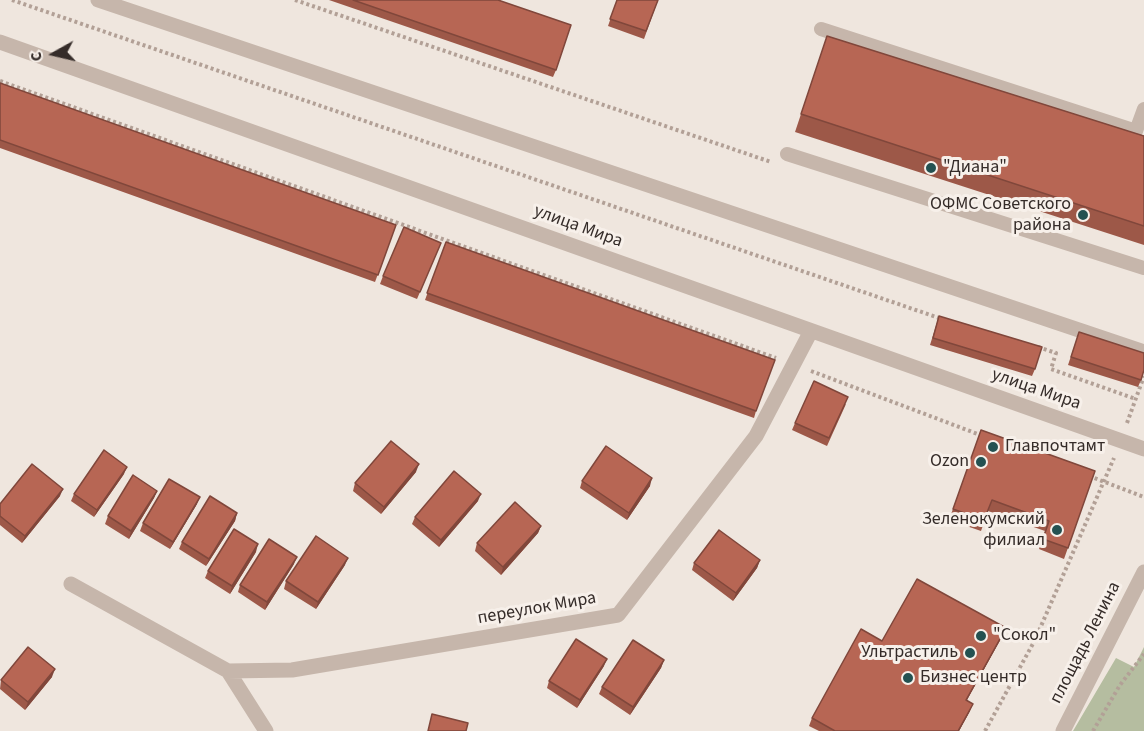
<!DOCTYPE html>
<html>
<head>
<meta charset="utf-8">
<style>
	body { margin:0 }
	#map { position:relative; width:1144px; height:731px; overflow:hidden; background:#efe6de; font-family:"Source Sans 3",sans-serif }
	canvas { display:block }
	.north { position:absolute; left:24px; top:24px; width:60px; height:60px; -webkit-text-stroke:4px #f7f0ea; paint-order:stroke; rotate:262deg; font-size:16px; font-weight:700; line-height:24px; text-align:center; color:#352c29 }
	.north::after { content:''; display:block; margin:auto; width:21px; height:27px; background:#352c29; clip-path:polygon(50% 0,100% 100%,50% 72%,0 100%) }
</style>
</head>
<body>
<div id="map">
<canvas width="1144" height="731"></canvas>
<div class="north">С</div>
</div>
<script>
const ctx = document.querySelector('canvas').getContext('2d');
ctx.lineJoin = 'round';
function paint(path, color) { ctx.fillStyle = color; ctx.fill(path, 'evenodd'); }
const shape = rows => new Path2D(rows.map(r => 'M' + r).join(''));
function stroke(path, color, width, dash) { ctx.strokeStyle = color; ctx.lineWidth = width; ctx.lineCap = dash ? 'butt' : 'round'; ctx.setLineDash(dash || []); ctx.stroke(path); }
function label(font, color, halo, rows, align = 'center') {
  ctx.font = font + ' "Source Sans 3",sans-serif'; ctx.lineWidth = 6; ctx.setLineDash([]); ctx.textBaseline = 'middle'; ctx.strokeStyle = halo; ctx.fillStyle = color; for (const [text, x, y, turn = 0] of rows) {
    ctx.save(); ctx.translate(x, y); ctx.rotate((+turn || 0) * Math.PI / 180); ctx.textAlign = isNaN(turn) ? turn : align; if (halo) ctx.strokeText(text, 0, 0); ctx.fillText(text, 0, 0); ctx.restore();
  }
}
const green = shape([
	[1144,647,1144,731,1073,731,1116,658,1134,667]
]);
const path = shape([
	[12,0,942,319],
	[295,0,771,162],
	[0,81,776,358],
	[1038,347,1056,353,1051,369,1136,399],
	[811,371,983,436],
	[1127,423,1144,376],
	[1089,476,1144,497],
	[985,731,1035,640,1114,458],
	[1093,731,1120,685,1144,654]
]);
const service = shape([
	[821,29,1136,131,1144,109],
	[787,154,1144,268]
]);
const minor = shape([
	[98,0,1144,352],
	[0,42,1144,449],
	[71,584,228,671,292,670,618,615,756,436,811,331],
	[228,671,266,731],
	[1063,731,1144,572]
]);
const wall = shape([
	[329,0,498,0,556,70,553,77],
	[617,0,658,0,644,39,608,26],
	[827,36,1144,136,1144,245,795,132],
	[0,83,396,225,375,282,0,148],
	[446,242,756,411,754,418,425,300],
	[441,243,417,299,380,284,383,276],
	[939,316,1035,369,1032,376,930,345],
	[1079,332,1141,380,1138,387,1068,365],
	[846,404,827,446,792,430,795,423],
	[981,430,1095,471,1064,559,1039,549,1045,531,988,511,981,531,949,520],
	[416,472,381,514,353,491,355,483],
	[124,474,94,517,71,501,74,494],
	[582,481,650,486,627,520,580,488],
	[157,491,154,498,129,539,105,524,108,516],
	[60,496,22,543,0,525,0,504],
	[478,501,439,547,412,524,415,517],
	[197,504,170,549,140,531,143,523],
	[237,513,235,521,206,566,179,549,182,542],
	[541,526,538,533,501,575,475,551,477,543],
	[256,552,230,594,205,578,208,571],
	[760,560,757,568,733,601,692,570,694,563],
	[294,564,265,610,238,592,240,585],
	[345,565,316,609,284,589,286,581],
	[1003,635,967,700,970,711,959,731,819,731,809,726,812,718,882,641],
	[664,660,661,668,630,715,599,694,602,687],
	[604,666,577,708,547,688,549,681],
	[52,677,25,710,0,689,1,680]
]);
const shadedWall = shape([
	[419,464,416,472,381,514,384,507],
	[127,467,124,474,94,517,97,510],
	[652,478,650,486,627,520,629,513],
	[63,489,60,496,22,543,25,536],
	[157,491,154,498,129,539,131,531],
	[481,494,478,501,439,547,441,540],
	[200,497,197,504,170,549,173,542],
	[237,513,235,521,206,566,209,559],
	[541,526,538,533,501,575,503,567],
	[258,544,256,552,230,594,232,586],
	[297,557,294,564,265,610,267,602],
	[348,558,345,565,316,609,318,602],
	[760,560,757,568,733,601,736,593],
	[1006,628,1003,635,963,707,966,700],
	[607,659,604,666,577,708,580,700],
	[664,660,661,668,630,715,633,707],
	[55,669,52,677,25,710,28,702],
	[973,704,970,711,959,731,958,731]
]);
const building = shape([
	[353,0,498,0,571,25,556,70,353,0],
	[617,0,658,0,646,31,610,19,617,0],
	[827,36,1144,136,1144,226,801,114,827,36],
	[0,83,396,225,378,275,0,140,0,83],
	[404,227,441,243,420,292,383,276,404,227],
	[446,242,775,360,756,411,427,293,446,242],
	[939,316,1042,347,1035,369,933,338,939,316],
	[1079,332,1144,353,1144,370,1141,380,1071,357,1079,332],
	[814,381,848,397,829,438,795,423,814,381],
	[981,430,1095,471,1068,548,1043,539,1049,521,992,500,984,520,953,509,981,430],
	[391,441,419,464,384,507,355,483,391,441],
	[606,446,652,478,629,513,582,481,606,446],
	[104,450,127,467,97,510,74,494,104,450],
	[32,464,63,489,25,536,0,516,0,504,32,464],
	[454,471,481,494,441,540,415,517,454,471],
	[133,475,157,491,131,531,108,516,133,475],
	[169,479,200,497,173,542,143,523,169,479],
	[210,496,237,513,209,559,182,542,210,496],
	[515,502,541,526,503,567,477,543,515,502],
	[234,529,258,544,232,586,208,571,234,529],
	[719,530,760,560,736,593,694,563,719,530],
	[316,536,348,558,318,602,286,581,316,536],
	[269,539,297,557,267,602,240,585,269,539],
	[917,579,1006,628,966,700,973,704,958,731,835,731,812,718,861,629,882,641,917,579],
	[576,639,607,659,580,700,549,681,576,639],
	[633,640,664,660,633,707,602,687,633,640],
	[28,647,55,669,28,702,1,680,28,647],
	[432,714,468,723,466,731,428,731,432,714]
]);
const markers = [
	[931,168,6,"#245151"],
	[1083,215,6,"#245151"],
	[993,447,6,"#245151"],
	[981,462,6,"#245151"],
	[1057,530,6,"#245151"],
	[981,636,6,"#245151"],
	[970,653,6,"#245151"],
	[908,678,6,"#245151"]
];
const poiNames = [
	["\"Диана\"",943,168],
	["OФМС Советского",1071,205,"right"],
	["района",1071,226,"right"],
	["Главпочтамт",1005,447],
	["Ozon",969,462,"right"],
	["Зеленокумский",1045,520,"right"],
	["филиал",1045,541,"right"],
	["\"Сокол\"",993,636],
	["Ультрастиль",958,653,"right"],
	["Бизнес центр",920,678]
];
const streetNames = [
	["улица Мира",578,227,20],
	["улица Мира",1036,390,19],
	["переулок Мира",537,609,-10],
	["площадь Ленина",1086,643,-63]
];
paint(green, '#b5bda0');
stroke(path, '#b2a096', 4, [3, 3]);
stroke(service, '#c6b6ab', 14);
stroke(minor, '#c6b6ab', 15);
paint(wall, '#9d5848');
paint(shadedWall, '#80473b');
paint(building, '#b76654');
stroke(building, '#80473b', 1.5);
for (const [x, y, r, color] of markers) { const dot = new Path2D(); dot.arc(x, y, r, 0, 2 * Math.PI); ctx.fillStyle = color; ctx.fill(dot); stroke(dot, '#f7f0ea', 2); }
label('18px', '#352c29', '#f7f0ea', poiNames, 'left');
label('18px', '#352c29', '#f7f0ea', streetNames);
</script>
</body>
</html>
